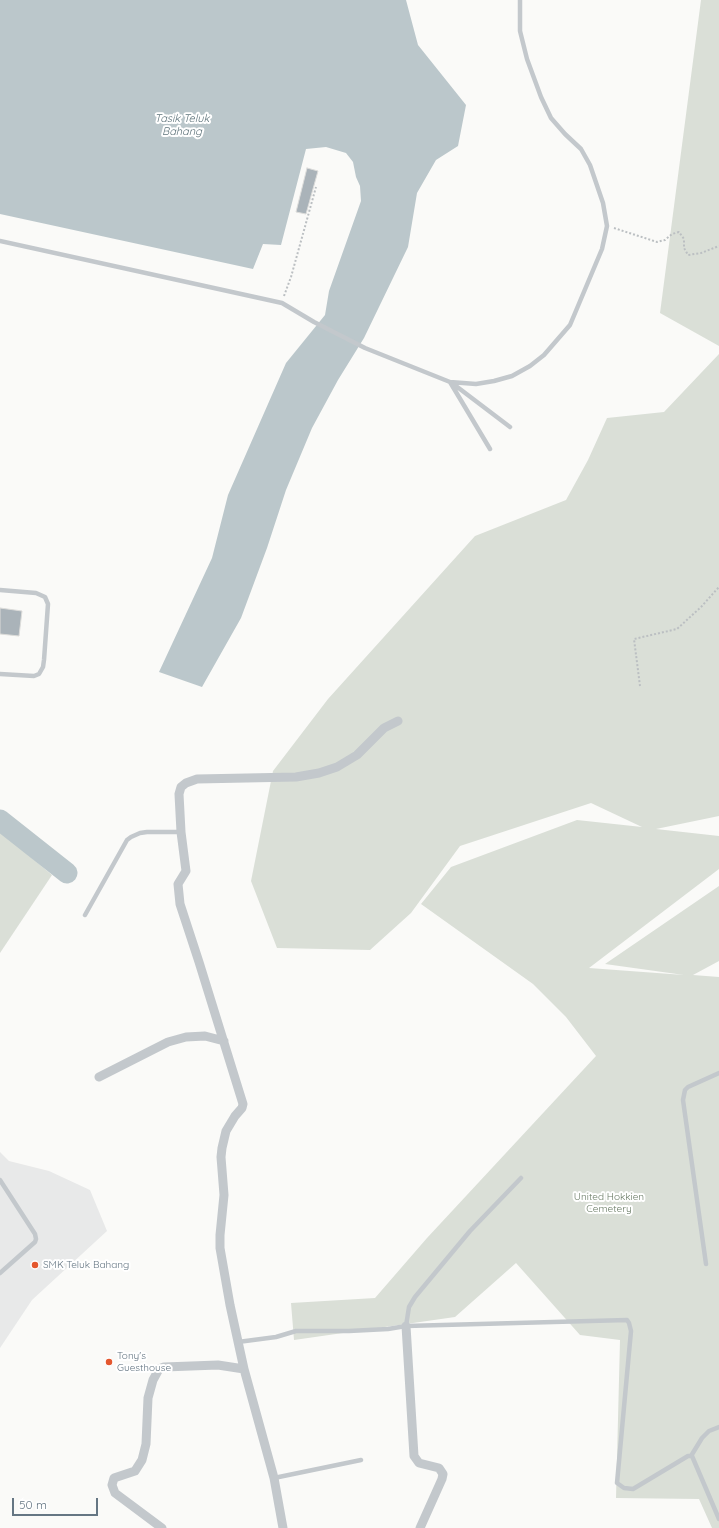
<!DOCTYPE html>
<html>
<head>
<meta charset="utf-8">
<style>
	body { margin:0 }
	#map { position:relative; width:719px; height:1528px; overflow:hidden; background:#fafaf8; font-family:Quicksand,sans-serif }
	canvas { display:block }
	.scale { position:absolute; left:12px; top:1498px; width:86px; height:18px; box-sizing:border-box; border:2px solid #657683; border-top:0; padding-left:5px; font-size:12px; line-height:14px; white-space:nowrap; color:#657683; -webkit-text-stroke:3px #fff; paint-order:stroke }
</style>
</head>
<body>
<div id="map">
<canvas width="719" height="1528"></canvas>
<div class="scale">50 m</div>
</div>
<script>
const ctx = document.querySelector('canvas').getContext('2d');
ctx.lineJoin = 'round';
function paint(path, color) { ctx.fillStyle = color; ctx.fill(path, 'evenodd'); }
const shape = rows => new Path2D(rows.map(r => 'M' + r).join(''));
function stroke(path, color, width, dash) { ctx.strokeStyle = color; ctx.lineWidth = width; ctx.lineCap = dash ? 'butt' : 'round'; ctx.setLineDash(dash || []); ctx.stroke(path); }
function label(font, color, halo, rows, align = 'center') {
  ctx.font = font + ' Quicksand,sans-serif'; ctx.lineWidth = 4; ctx.setLineDash([]); ctx.textBaseline = 'middle'; ctx.strokeStyle = halo; ctx.fillStyle = color; for (const [text, x, y, turn = 0] of rows) {
    ctx.save(); ctx.translate(x, y); ctx.rotate((+turn || 0) * Math.PI / 180); ctx.textAlign = isNaN(turn) ? turn : align; if (halo) ctx.strokeText(text, 0, 0); ctx.fillText(text, 0, 0); ctx.restore();
  }
}
const built = shape([
	[0,1152,9,1161,49,1171,90,1190,107,1231,32,1300,0,1348]
]);
const green = shape([
	[701,0,719,0,719,346,660,313],
	[719,354,719,816,656,829,719,836,719,869,589,968,684,975,605,964,719,886,719,961,693,975,719,977,719,1528,712,1528,699,1499,616,1498,620,1340,580,1335,516,1263,455,1317,294,1340,291,1303,375,1298,427,1238,596,1056,566,1017,533,984,421,904,451,867,577,820,642,827,591,803,460,846,411,913,370,950,277,948,251,881,273,771,328,699,475,536,566,500,588,460,607,418,664,412],
	[0,831,52,875,0,953]
]);
const water = shape([
	[0,0,406,0,418,45,466,105,458,146,436,160,417,193,408,247,364,338,338,380,312,428,286,490,267,548,241,618,202,687,159,672,212,558,228,495,286,363,325,315,329,291,361,201,360,186,356,177,353,162,346,153,326,147,306,149,281,245,263,244,253,269,0,214]
]);
const river = shape([
	[0,820,67,873]
]);
const building = shape([
	[307,168,318,171,306,214,296,212,307,168],
	[0,608,22,611,19,636,0,634,0,608]
]);
const path = shape([
	[614,228,657,242,665,240,672,234,679,232,684,239,684,248,688,255,701,253,719,246],
	[284,296,291,277,316,187],
	[640,686,634,639,677,629,701,607,719,587]
]);
const service = shape([
	[0,241,282,303,314,322,365,348,450,382,476,384,494,381,512,376,530,366,544,355,570,325,602,249,607,226,603,203,590,165,581,149,565,134,551,118,541,97,527,59,520,31,520,0],
	[450,382,490,449],
	[452,383,510,427],
	[0,590,36,593,45,597,48,604,44,660,43,667,39,674,34,676,0,674],
	[85,915,127,840,131,837,140,833,147,832,181,832],
	[0,1180,35,1234,36,1239,35,1242,0,1273],
	[706,1264,683,1100,685,1090,688,1087,719,1073],
	[406,1326,409,1307,415,1297,470,1231,521,1178],
	[238,1342,276,1337,296,1331,349,1331,388,1329,406,1326,627,1320,629,1323,631,1331,617,1483,624,1488,633,1489,688,1456,692,1456,719,1519],
	[691,1456,702,1438,709,1431,719,1427],
	[274,1478,361,1460]
]);
const minor = shape([
	[99,1077,168,1042,186,1037,205,1036,224,1041],
	[406,1326,414,1456,419,1463,439,1468,443,1474,442,1479,420,1528],
	[162,1528,115,1493,112,1485,114,1478,135,1471,142,1460,146,1444,148,1398,153,1380,159,1369,164,1367,218,1365,244,1369],
	[283,1528,274,1478,244,1369,230,1305,220,1248,220,1235,224,1195,221,1157,222,1148,226,1131,235,1116,242,1108,243,1104,199,962,180,904,178,884,186,871,181,832,179,794,181,787,186,783,197,779,296,777,319,773,337,767,357,755,384,728,398,721]
]);
const markers = [
	[35,1265,4,"#e4572e"],
	[109,1362,4,"#e4572e"]
];
const parkNames = [
	["United Hokkien",609,1197],
	["Cemetery",609,1209]
];
const poiNames = [
	["SMK Teluk Bahang",43,1265],
	["Tony's",117,1356],
	["Guesthouse",117,1368]
];
const waterNames = [
	["Tasik Teluk",182,119],
	["Bahang",182,132]
];
paint(built, '#e8e9e9');
paint(green, '#dadfd7');
paint(water, '#bbc7cb');
stroke(river, '#bbc7cb', 21);
paint(building, '#aab3b9');
stroke(building, '#dcdcda', 1);
stroke(path, '#bbbfc2', 2, [2, 2]);
stroke(service, '#c3c8cc', 4.5);
stroke(minor, '#c3c8cc', 9);
for (const [x, y, r, color] of markers) { const dot = new Path2D(); dot.arc(x, y, r, 0, 2 * Math.PI); ctx.fillStyle = color; ctx.fill(dot); stroke(dot, '#fff', 1.5); }
label('10px', '#687a64', '#fff', parkNames);
label('10px', '#657683', '#fff', poiNames, 'left');
label('italic 11px', '#60757c', '#fff', waterNames);
</script>
</body>
</html>
